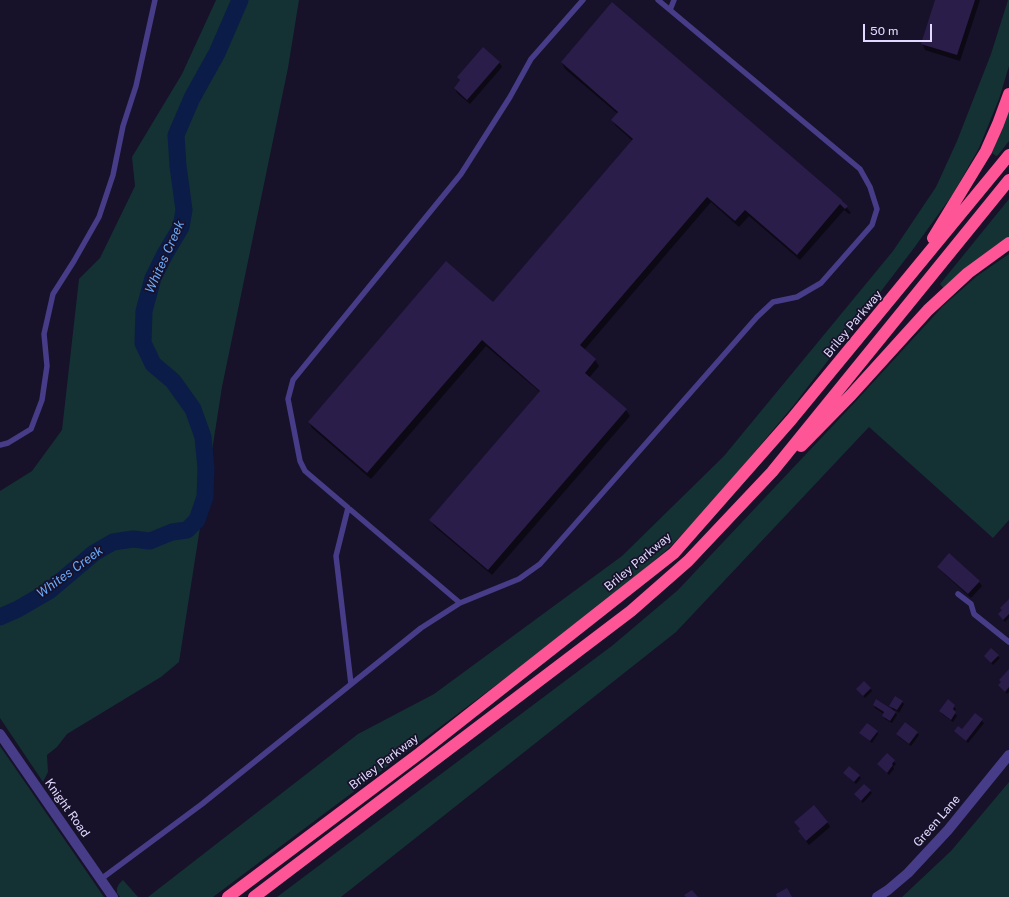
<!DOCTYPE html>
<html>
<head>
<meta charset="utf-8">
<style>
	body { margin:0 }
	#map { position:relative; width:1009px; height:897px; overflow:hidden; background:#171129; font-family:"Public Sans",sans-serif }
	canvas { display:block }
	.scale { position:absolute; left:863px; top:24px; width:69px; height:18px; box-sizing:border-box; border:2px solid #e1d9ff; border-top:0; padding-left:5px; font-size:12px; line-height:14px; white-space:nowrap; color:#e1d9ff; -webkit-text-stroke:3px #171129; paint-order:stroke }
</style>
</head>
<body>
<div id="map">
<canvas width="1009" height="897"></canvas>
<div class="scale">50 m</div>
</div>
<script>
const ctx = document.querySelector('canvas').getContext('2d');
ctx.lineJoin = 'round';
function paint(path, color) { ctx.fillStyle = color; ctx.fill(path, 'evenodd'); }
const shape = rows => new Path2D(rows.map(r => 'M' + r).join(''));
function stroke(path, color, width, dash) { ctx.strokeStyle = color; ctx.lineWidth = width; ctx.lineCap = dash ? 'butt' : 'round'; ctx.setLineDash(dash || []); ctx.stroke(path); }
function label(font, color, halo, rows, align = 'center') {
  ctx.font = font + ' "Public Sans",sans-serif'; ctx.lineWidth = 3.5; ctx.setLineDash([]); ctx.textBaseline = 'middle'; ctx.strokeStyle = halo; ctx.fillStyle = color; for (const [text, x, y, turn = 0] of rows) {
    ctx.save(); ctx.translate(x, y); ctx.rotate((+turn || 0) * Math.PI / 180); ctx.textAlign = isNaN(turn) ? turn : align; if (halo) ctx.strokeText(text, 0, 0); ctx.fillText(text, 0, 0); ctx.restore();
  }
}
const green = shape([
	[216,0,299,0,288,68,222,387,179,662,161,677,67,734,57,747,47,755,48,772,43,782,0,718,0,491,32,471,62,430,79,279,100,258,135,186,132,157,182,74],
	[1008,0,1009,0,1009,66,999,99,979,148,953,194,914,248,794,405,709,506,670,547,603,605,213,897,148,897,358,734,434,694,622,556,724,456,893,251,936,187,957,141,991,54],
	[1009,111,1009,141,998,155,996,156,992,153],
	[1009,199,1009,237,994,247,961,272,944,289,940,284],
	[1009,254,1009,520,993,538,869,427,676,632,341,897,277,897,613,645,678,590,856,401,943,306,977,276],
	[0,746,71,849,104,897,0,897],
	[1009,782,1009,897,902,897,951,851],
	[123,880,138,897,120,897,117,893,117,888,119,884]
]);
const shadow = shape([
	[936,0,980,0,960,61,925,50,922,43],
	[499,62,502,67,470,104,457,93,455,88,460,82,458,77],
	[562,63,843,203,851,213,849,214,844,210,800,260,749,216,739,227,711,202,584,350,595,360,599,366,589,378,626,410,630,416,492,575,434,526,431,520,540,392,486,346,371,479,312,428,309,422,493,303,633,141,616,126,612,120,618,114,565,69],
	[949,555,979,582,982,586,971,598,941,571,938,567],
	[1009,600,1009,618,1005,622,999,615],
	[985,656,998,656,1000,658,993,665],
	[1009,671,1009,692,1007,694,999,685],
	[870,688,872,691,865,698,857,689],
	[948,701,956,709,954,712,957,716,953,722,942,714,940,711],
	[902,702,904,704,899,713,894,709,897,715,892,723,885,719,883,716,884,714,875,708,874,705,894,712,891,706],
	[975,714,984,723,968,743,956,731,962,731],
	[877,731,878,734,872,743,860,733],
	[917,733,919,735,911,746,899,737,898,734],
	[887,754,896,764,893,767,894,769,889,775,878,764],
	[844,773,859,776,861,778,856,784],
	[870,791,872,793,863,803,857,797],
	[796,822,827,822,830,827,809,845,802,836,799,832,801,830]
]);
const river = shape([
	[0,617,18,609,49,591,94,553,113,542,133,539,150,541,172,532,187,530,197,520,205,497,206,468,203,437,193,409,173,381,153,364,143,343,144,311,153,278,165,254,181,227,184,210,178,166,176,135,192,98,217,53,240,0]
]);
const building = shape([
	[935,0,975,0,957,55,921,44],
	[612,2,842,200,842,201,848,206,845,209,840,204,797,255,745,210,735,221,707,197,580,345,596,359,585,373,627,409,488,570,429,520,540,391,482,340,367,473,308,422,446,261,493,302,633,139,611,120,618,112,561,62],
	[483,47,500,62,467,100,454,88,460,80,457,77],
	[949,553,980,581,968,594,937,567],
	[1009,599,1009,614,1003,620,998,614,1002,610,1000,608],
	[991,648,999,655,991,663,984,656],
	[1009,669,1009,687,1005,692,998,685,1001,682,999,680],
	[864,681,871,688,863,696,856,689],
	[895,696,903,701,897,710,889,706],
	[876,699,896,712,890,721,882,716,884,712,873,705],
	[948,699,955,705,953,709,956,712,951,720,939,711],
	[975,713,983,719,966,741,954,731,958,726,962,729],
	[905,722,918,732,909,744,896,734],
	[867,723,878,731,870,741,859,733],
	[887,753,895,760,892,764,893,765,887,773,877,764],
	[849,766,860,775,854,782,843,773],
	[864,784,871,790,861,801,854,794],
	[814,805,828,822,806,841,798,831,800,829,794,822],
	[787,888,792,897,777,897,776,894],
	[692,890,698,897,686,897,684,895]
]);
const service = shape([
	[658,0,670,10,674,0],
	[0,445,8,443,31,429,42,400,47,366,44,334,53,294,74,261,99,217,113,175,123,126,136,86,155,0],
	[348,508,336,556,351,684],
	[958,594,971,604,974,614,1009,642],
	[460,603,305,471,300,461,288,399,293,380,461,174,510,97,531,59,583,0],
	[101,879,202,804,421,628,460,603,519,579,540,564,757,317,773,302,797,297,821,283,872,225,877,209,870,187,860,169,670,10]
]);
const minor = shape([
	[877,897,888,890,908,873,948,830,1009,755]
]);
const tertiary = shape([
	[0,734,113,897]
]);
const motorway = shape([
	[933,238,986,151,998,124,1009,94],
	[801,446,851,395,928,310,968,273,1009,243],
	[228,897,420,753,674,553,791,420,1009,155],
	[254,897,631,611,688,561,772,472,1009,180]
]);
const streetNames = [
	["Briley Parkway",853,324,-50],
	["Briley Parkway",638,562,-40],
	["Briley Parkway",384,762,-37],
	["Knight Road",67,808,55],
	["Green Lane",937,821,-49]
];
const waterNames = [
	["Whites Creek",165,257,-66],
	["Whites Creek",70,572,-36]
];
paint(green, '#143233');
paint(shadow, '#0007');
stroke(river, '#0b1c48', 17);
paint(building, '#2a1d4a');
stroke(service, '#463c88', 5.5);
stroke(minor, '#463c88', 10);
stroke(tertiary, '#463c88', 10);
stroke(motorway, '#fe5597', 12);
label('12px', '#e1d9ff', '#171129', streetNames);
label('italic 13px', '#68abfe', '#171129', waterNames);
</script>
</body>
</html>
